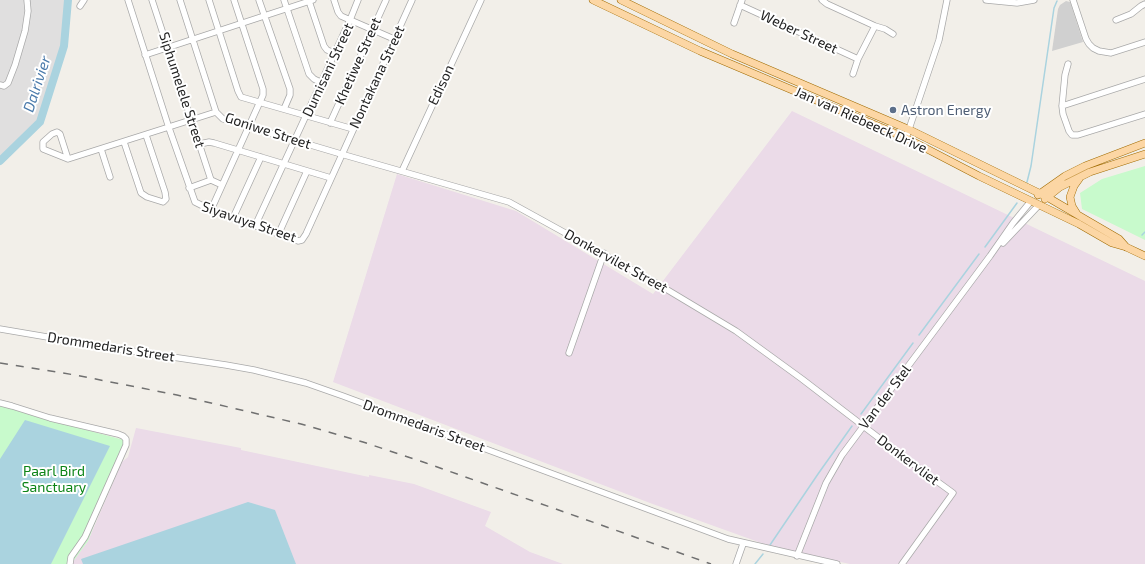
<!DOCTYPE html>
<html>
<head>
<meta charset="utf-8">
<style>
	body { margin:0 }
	canvas { display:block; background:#f2efe9 }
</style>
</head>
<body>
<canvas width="1145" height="564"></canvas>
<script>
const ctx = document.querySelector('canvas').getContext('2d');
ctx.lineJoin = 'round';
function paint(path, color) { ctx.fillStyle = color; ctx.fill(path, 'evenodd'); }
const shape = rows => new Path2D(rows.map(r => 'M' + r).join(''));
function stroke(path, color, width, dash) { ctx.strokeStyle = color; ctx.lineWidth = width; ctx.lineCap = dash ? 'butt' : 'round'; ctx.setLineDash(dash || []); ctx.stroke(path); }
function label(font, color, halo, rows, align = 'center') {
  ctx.font = font + ' "Exo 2",sans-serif'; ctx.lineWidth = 4; ctx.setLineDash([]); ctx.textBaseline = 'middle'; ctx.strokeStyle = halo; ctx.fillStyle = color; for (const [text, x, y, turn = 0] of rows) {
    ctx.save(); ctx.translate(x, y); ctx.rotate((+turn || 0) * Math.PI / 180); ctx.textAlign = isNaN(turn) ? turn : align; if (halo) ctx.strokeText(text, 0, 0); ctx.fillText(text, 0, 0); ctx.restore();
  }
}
const residential = shape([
	[0,0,68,0,64,46,40,122,0,161]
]);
const industrial = shape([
	[792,111,1145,281,1145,564,850,564,822,558,764,544,650,503,333,382,397,174,516,211,653,294],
	[136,428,241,448,241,450,369,477,369,475,414,484,491,512,485,526,530,552,563,564,73,564,72,563,88,541,122,462,128,457]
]);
const religious = shape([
	[1066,1,1070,2,1072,8,1083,42,1052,51,1058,9,1060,5]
]);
const park = shape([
	[1145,166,1145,240,1082,209,1080,193,1102,179],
	[0,406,11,408,49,420,124,440,125,445,88,541,72,563,72,564,0,564]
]);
const water = shape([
	[25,420,110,446,51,564,0,564,0,459],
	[248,502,275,510,296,564,83,564,81,559]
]);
const stream = shape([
	[1027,182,1031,166,1054,8,1057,1],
	[1142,235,1145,232],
	[985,247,1017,203],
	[919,335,979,254],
	[861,414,913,343],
	[770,545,818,474,852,426],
	[755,564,763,554]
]);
const river = shape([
	[0,161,40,122,64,46,68,0]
]);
const minor = shape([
	[128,0,169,128,195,202,211,210,298,241,302,240,306,234,412,0],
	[152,0,211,180],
	[180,0,216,112,223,119,341,154,509,202,656,283,736,331,802,379,905,458,953,493,902,564],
	[209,0,238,91,241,97,353,129],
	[259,0,290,89,290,95,284,109],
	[284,0,309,74,314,79,322,83],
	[334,0,338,12,341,16,394,39],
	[822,0,827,4,875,26,885,29,893,34],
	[986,0,1017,3,1034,0],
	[1073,0,1086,39,1089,44,1093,48,1099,51,1111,53,1145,42],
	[309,1,324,46,327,50,335,53],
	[740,5,858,59],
	[80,6,84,0],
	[1116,20,1131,14,1141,6,1145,4],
	[734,23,742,0],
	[145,55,313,0],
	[1068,64,1065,75,1062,106,1063,114,1069,131,1072,135,1078,135,1145,114],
	[853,74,858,59,875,26],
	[0,85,4,86,8,83,15,65,25,31,28,11,27,0],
	[1062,106,1145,79],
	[330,123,386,0],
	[906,138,939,40,947,0],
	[124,142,141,193,147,197,163,202,166,199,165,192,146,135],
	[200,144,209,142,214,143,331,178],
	[101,149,110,177],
	[68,159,60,134,57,132,52,134,43,142,43,149,68,159,216,112],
	[402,171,481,0],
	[189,188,211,180,222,185],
	[211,210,263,95,263,89,234,0],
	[233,218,261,157],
	[255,226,350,20,358,0],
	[278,235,307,171],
	[1003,243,1039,205],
	[0,329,112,348,226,365,254,370,306,383,343,396,728,539,837,564],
	[569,353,604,253],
	[0,403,12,406,50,418,118,434,123,436,126,439,126,445,98,508,85,537,71,557,70,564],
	[797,556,826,483,842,455,990,256,1013,223,1031,201],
	[736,564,743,544]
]);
const major = shape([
	[593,0,700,51,906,138,979,176,1079,224,1112,243,1126,247,1145,256],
	[621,0,732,54,910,130,1047,197,1119,239,1126,247],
	[1038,195,1065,176,1085,166,1145,143],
	[1045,199,1060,187,1090,172,1145,154],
	[1077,214,1072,206,1070,197,1074,186,1079,179]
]);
const rail = shape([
	[0,363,75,375,177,395,301,424,363,442,426,463,711,564]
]);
const markers = [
	[893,110,4,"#5c6f8a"]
];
const streetNames = [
	["Weber Street",799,32,25],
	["Khetiwe Street",358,61,-66],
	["Dumisani Street",328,70,-65],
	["Nontakana Street",377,77,-65],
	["Edison",441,85,-65],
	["Siphumelele Street",182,90,72],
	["Jan van Riebeeck Drive",861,120,24],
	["Goniwe Street",268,131,18],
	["Siyavuya Street",249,222,19],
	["Donkervilet Street",616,261,29],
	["Drommedaris Street",111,347,9],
	["Van der Stel",885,397,-53],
	["Drommedaris Street",424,426,20],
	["Donkervliet",908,460,37]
];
const serviceNames = [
	["Astron Energy",901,110]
];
const parkNames = [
	["Paarl Bird",54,471],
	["Sanctuary",54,487]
];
const waterNames = [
	["Dalrivier",37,84,-72]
];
paint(residential, '#e0dfdf');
paint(industrial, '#ebdbe8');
paint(religious, '#d0d0d0');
paint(park, '#c8facc');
paint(water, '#aad3df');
stroke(stream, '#aad3df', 1.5);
stroke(river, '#aad3df', 8);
stroke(minor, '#a9a9a9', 7);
stroke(major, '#a06b00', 8);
stroke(minor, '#fff', 5.5);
stroke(major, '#fcd6a4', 7);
stroke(rail, '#707070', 1.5, [8, 8]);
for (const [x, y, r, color] of markers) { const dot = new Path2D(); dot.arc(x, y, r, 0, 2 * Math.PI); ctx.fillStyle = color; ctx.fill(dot); stroke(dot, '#fff', 1.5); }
label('14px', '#222', '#fff', streetNames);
label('14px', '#4e5e75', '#fff', serviceNames, 'left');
label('14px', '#0c8416', '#fff', parkNames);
label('italic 15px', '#4a7aab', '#fff', waterNames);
</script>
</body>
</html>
